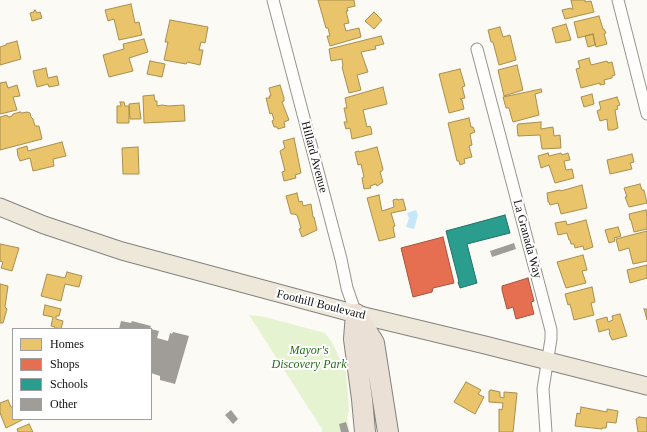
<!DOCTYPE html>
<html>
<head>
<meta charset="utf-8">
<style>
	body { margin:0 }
	#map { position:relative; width:647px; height:432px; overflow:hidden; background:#fcfaf4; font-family:Georgia,serif }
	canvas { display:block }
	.legend { position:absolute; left:12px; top:328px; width:140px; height:92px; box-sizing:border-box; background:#fff; border:1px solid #9f9f9f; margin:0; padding:5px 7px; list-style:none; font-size:12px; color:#0f0f0f }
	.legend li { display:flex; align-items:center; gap:8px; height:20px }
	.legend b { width:20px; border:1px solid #9f9f9f }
</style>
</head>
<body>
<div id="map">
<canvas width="647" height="432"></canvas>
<ul class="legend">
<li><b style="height:11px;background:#e9c46a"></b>Homes</li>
<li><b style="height:11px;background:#e76f51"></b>Shops</li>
<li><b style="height:11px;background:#2a9d8f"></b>Schools</li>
<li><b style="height:11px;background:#a09d99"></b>Other</li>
</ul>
</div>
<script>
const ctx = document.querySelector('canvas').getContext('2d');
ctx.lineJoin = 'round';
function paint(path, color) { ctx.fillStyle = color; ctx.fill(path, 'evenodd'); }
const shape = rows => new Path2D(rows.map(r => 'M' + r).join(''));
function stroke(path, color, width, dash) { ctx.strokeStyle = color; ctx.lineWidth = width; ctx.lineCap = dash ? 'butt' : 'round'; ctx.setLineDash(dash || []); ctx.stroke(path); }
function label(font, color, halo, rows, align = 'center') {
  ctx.font = font + ' Georgia,serif'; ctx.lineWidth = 4; ctx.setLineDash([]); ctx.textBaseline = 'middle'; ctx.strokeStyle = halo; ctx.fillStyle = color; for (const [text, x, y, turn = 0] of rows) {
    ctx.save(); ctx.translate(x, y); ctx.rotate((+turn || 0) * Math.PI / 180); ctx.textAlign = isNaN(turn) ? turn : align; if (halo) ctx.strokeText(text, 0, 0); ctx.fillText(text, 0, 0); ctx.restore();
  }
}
const green = shape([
	[249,315,265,317,325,333,333,344,346,372,349,410,347,418,350,432,322,432,322,429]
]);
const water = shape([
	[416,210,418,215,414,229,406,227,409,218,407,213]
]);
const homes = shape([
	[318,0,354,0,355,6,347,8,348,11,346,11,349,23,344,24,346,31,359,28,361,37,330,46,327,36,330,36,328,28,326,28,318,0],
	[571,0,585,0,585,2,591,1,594,12,565,19,562,10,571,8,571,9,573,9,571,0],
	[131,4,135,23,139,22,142,35,119,40,114,19,108,21,105,10,131,4],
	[35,10,37,13,40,12,42,18,32,21,30,13,34,12,34,11,35,10],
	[374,12,382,20,374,29,365,21,374,12],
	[599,16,603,29,604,29,606,33,604,34,607,44,596,47,593,34,578,38,574,22,599,16],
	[170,20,208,27,205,43,201,42,199,50,203,50,200,65,187,62,186,64,164,60,168,42,165,42,170,20],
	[566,24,571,40,556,43,552,28,566,24],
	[500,27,503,37,510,35,516,60,499,65,493,42,491,42,488,30,500,27],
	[593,34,595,45,588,47,585,36,593,34],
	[381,36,384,44,375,46,376,49,361,52,368,72,357,75,361,90,349,93,342,67,343,66,342,59,331,61,329,49,381,36],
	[144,39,148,52,129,58,133,71,109,77,103,55,124,49,123,44,144,39],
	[17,41,21,59,0,65,0,47,6,45,6,44,17,41],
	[589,58,591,65,607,61,608,63,612,62,615,75,612,76,612,78,604,80,605,84,600,85,600,83,581,88,576,69,580,68,578,61,589,58],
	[150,61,165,64,162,77,147,74,150,61],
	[517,65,523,90,504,96,498,70,517,65],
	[46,68,48,78,57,76,59,85,49,87,48,84,37,87,33,71,46,68],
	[460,69,465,86,462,87,465,98,460,99,462,100,464,109,449,113,439,74,460,69],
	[6,82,8,88,17,85,20,96,13,97,17,110,0,114,0,83,6,82],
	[280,85,284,98,284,101,282,102,289,120,284,122,285,127,278,129,277,127,274,127,272,121,274,120,272,113,270,114,266,98,270,98,269,96,271,96,269,88,280,85],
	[383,87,387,104,363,110,367,127,370,126,371,128,372,134,352,139,350,128,346,129,344,122,347,122,344,108,347,108,345,98,383,87],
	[541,89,542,92,535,94,539,115,513,122,512,119,509,108,506,108,503,97,541,89],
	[592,94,594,104,584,107,581,97,592,94],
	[154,95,155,101,157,101,157,106,162,105,168,106,184,105,185,121,144,123,143,96,154,95],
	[617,97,620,105,617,106,618,109,615,110,618,128,613,130,608,130,607,119,600,121,597,111,601,109,599,102,617,97],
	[120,102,124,102,125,106,129,106,129,123,117,123,117,106,121,106,120,102],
	[139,103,141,119,130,119,129,104,139,103],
	[20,112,22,113,27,112,30,113,31,117,33,119,35,126,39,126,42,139,0,150,0,117,7,115,8,117,12,116,13,114,20,112],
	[469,118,471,127,473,127,475,132,470,134,472,145,469,146,472,157,464,159,465,163,460,165,459,161,457,161,448,123,469,118],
	[541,122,541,129,553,127,554,136,560,135,561,148,542,149,540,135,518,136,517,126,518,124,541,122],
	[294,138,301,173,295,175,296,178,284,181,282,172,285,171,280,151,285,148,283,141,294,138],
	[62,142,66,156,53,159,54,166,33,171,30,158,20,161,18,156,17,149,27,146,28,151,62,142],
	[138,147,139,174,123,174,122,148,138,147],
	[377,147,383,169,382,171,380,172,383,182,377,186,376,184,370,186,371,188,364,189,362,178,364,177,361,164,358,165,355,152,359,151,359,152,377,147],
	[548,153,549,156,561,153,562,155,568,153,570,160,564,161,566,170,572,169,574,178,555,183,549,165,541,168,538,156,548,153],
	[632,154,634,162,630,163,632,169,610,174,607,160,632,154],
	[640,184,642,190,644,190,647,203,629,207,625,197,627,197,624,188,640,184],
	[582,185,587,208,561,214,558,203,550,205,549,202,548,202,547,193,560,190,561,191,582,185],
	[297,193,299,202,302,201,303,206,311,204,313,217,314,217,317,230,302,237,299,229,301,228,297,215,294,214,291,214,286,196,297,193],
	[379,195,382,211,394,207,393,200,397,199,398,200,403,199,406,210,391,213,395,226,393,227,395,237,379,241,367,198,379,195],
	[646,210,647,214,647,229,634,232,631,220,630,220,629,214,646,210],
	[586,220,593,247,584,250,583,246,575,248,574,244,571,244,570,240,569,240,567,233,558,235,555,223,566,221,567,225,586,220],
	[618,227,621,236,614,238,615,241,609,243,605,230,618,227],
	[647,231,647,261,633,264,629,248,619,251,616,239,647,231],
	[0,244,19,248,12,271,1,268,3,262,0,261,0,244],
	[583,255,587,270,582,271,586,283,566,288,557,262,583,255],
	[647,265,647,278,630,283,627,270,647,265],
	[67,272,82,276,79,287,65,284,61,301,41,296,47,274,65,278,67,272],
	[0,284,8,286,5,307,7,309,3,323,0,323,0,284],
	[592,287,595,302,591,303,594,315,574,320,570,304,568,305,565,294,592,287],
	[45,305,61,309,59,316,56,316,56,319,63,321,61,329,57,328,54,329,55,327,51,326,53,317,43,315,45,305],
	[644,309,647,309,647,320,645,312,644,309],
	[620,314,627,336,612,340,609,333,610,333,609,329,599,332,596,320,607,317,608,322,613,320,612,316,620,314],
	[466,382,481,390,478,394,484,397,475,414,454,402,466,382],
	[491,390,500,392,500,397,504,398,504,392,517,393,513,432,499,432,499,409,502,410,503,403,489,402,489,391,491,390],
	[8,400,11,407,13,407,13,419,24,419,6,428,0,413,0,403,8,400],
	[581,407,607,412,607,409,618,411,616,423,607,422,606,428,602,428,602,429,575,426,577,413,580,414,581,407],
	[639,417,647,418,647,432,638,432,636,419,639,417],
	[29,424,33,432,18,432,17,429,29,424]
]);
const shops = shape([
	[443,237,454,283,433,288,432,292,413,297,401,248,443,237],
	[528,278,534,301,531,302,534,314,516,319,513,307,507,309,502,290,502,286,528,278]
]);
const schools = shape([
	[505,215,510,233,467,244,477,283,460,288,458,282,459,282,446,231,505,215]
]);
const building = shape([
	[514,243,516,249,492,257,490,251],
	[121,321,131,323,132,321,151,326,150,329,119,329],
	[151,329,159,331,157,338,168,341,170,333,172,334,173,332,189,336,175,384,160,380,160,376,151,373],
	[231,410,238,419,233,424,225,415],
	[346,422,349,432,341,432,339,424]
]);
const minor = shape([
	[273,0,341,259,347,288,356,314],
	[618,0,647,114],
	[477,49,551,330,551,339,543,389,546,432]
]);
const primary = shape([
	[0,207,44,225,122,251,356,314,485,345,647,386]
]);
const motorway = shape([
	[356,314,374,343,388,432],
	[356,314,354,339,362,399,365,432]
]);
const streetNames = [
	["Hillard Avenue",314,157,75],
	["La Granada Way",527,239,75],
	["Foothill Boulevard",321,305,14]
];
const parkNames = [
	["Mayor's",309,351],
	["Discovery Park",309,365]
];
paint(green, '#e5f3d1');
paint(water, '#c6e6fa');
paint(homes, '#e9c46a');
stroke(homes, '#a88e4f', 1);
paint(shops, '#e76f51');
stroke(shops, '#a6523d', 1);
paint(schools, '#2a9d8f');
stroke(schools, '#227269', 1);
paint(building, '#a09d99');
stroke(minor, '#969592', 13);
stroke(primary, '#83827f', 19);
stroke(motorway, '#83827f', 22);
stroke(minor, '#fffefd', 11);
stroke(primary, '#ede8d9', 17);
stroke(motorway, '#ebe0d5', 20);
label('12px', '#0f0f0f', '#fff', streetNames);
label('italic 12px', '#286e17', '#fff', parkNames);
</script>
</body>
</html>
